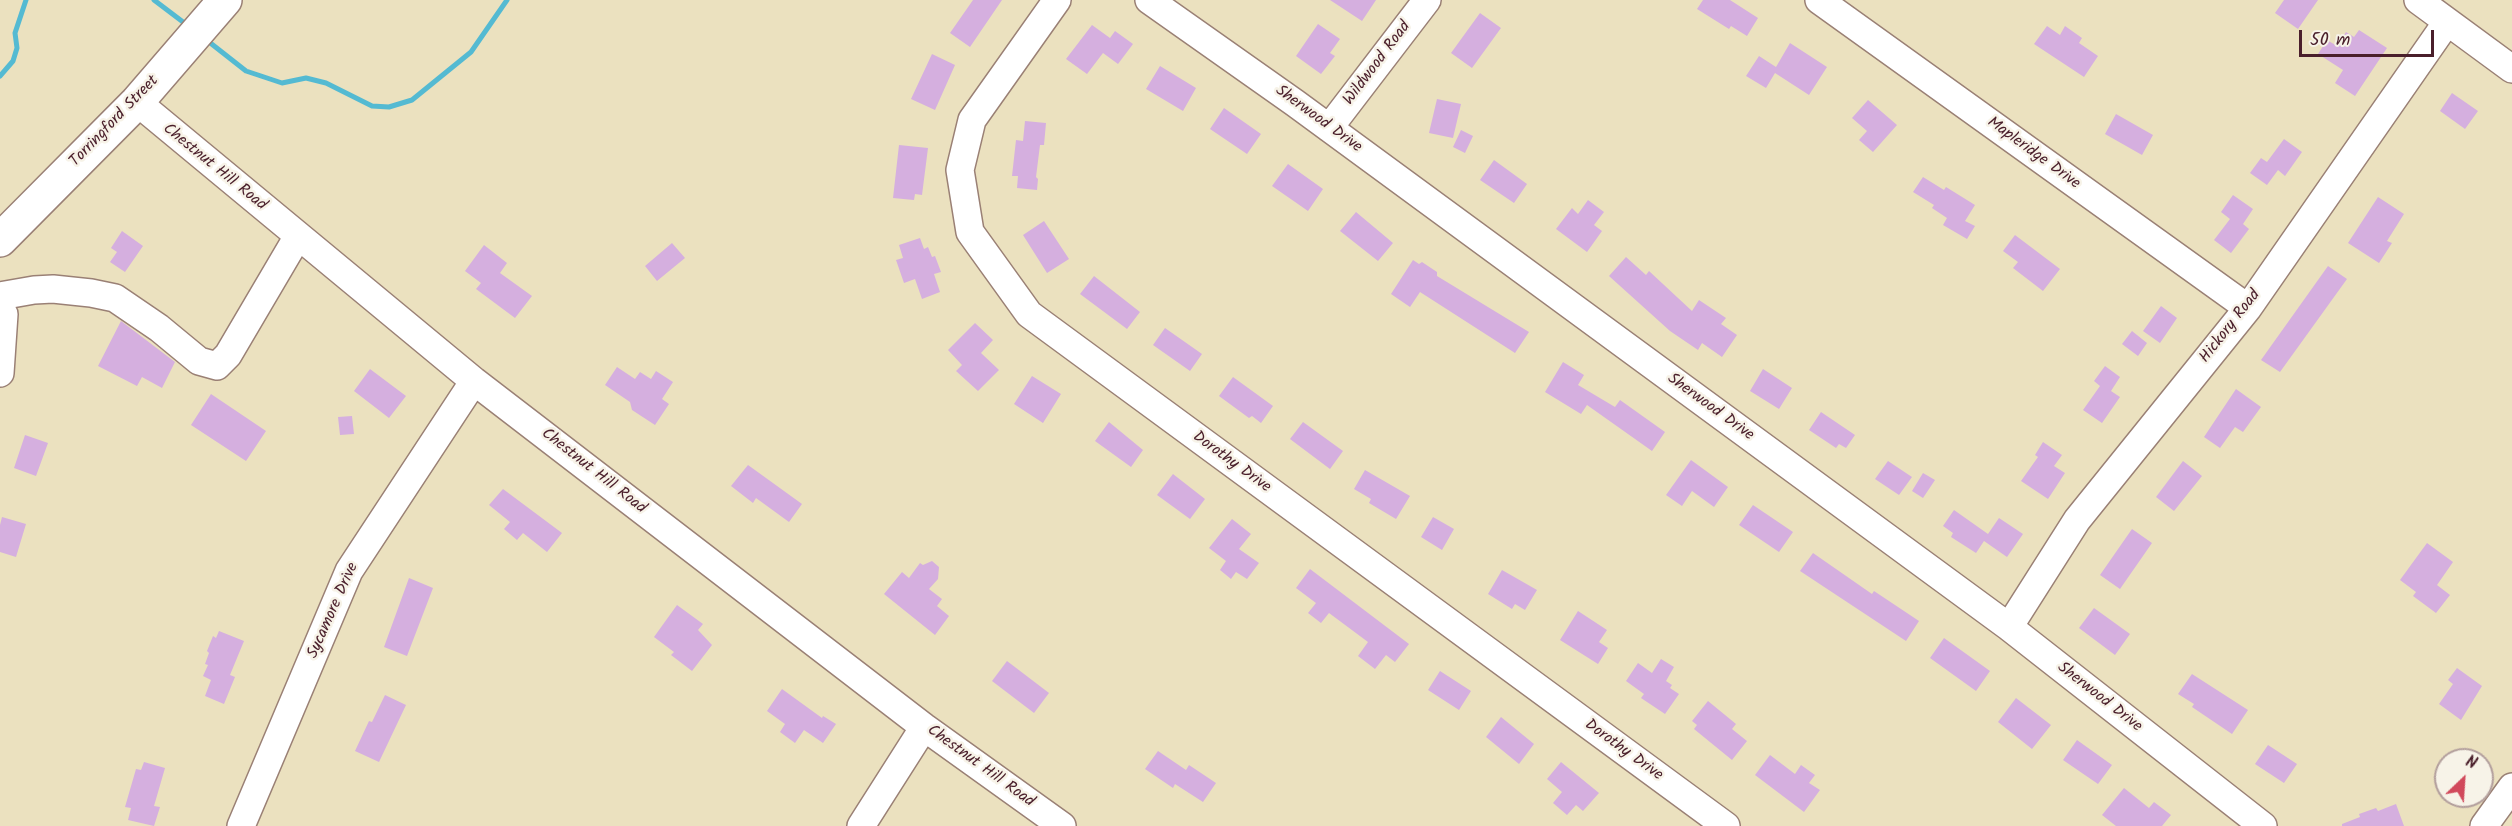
<!DOCTYPE html>
<html>
<head>
<meta charset="utf-8">
<style>
	body { margin:0 }
	#map { position:relative; width:2512px; height:826px; overflow:hidden; background:#ebe1bf; font-family:Kalam,sans-serif }
	canvas { display:block }
	.north { position:absolute; left:2434px; top:748px; width:60px; height:60px; box-sizing:border-box; background:#f7f3e8; border:2px solid #b29e9c; border-radius:50%; rotate:25deg; font-size:16px; font-weight:700; line-height:24px; text-align:center; color:#4a1f2b }
	.north::after { content:''; display:block; margin:auto; width:21px; height:27px; background:#d1495b; clip-path:polygon(50% 0,100% 100%,50% 72%,0 100%) }
	.scale { position:absolute; left:2299px; top:30px; width:135px; height:27px; box-sizing:border-box; border:3px solid #4a1f2b; border-top:0; padding-left:8px; font-size:18px; line-height:21px; white-space:nowrap; color:#4a1f2b; -webkit-text-stroke:4px #f7f3e8; paint-order:stroke }
</style>
</head>
<body>
<div id="map">
<canvas width="2512" height="826"></canvas>
<div class="north">N</div>
<div class="scale">50 m</div>
</div>
<script>
const ctx = document.querySelector('canvas').getContext('2d');
ctx.lineJoin = 'round';
const shape = rows => new Path2D(rows.map(r => 'M' + r).join(''));
function stroke(path, color, width, dash) { ctx.strokeStyle = color; ctx.lineWidth = width; ctx.lineCap = dash ? 'butt' : 'round'; ctx.setLineDash(dash || []); ctx.stroke(path); }
function paint(path, color) { ctx.fillStyle = color; ctx.fill(path, 'evenodd'); }
function label(font, color, halo, rows, align = 'center') {
  ctx.font = font + ' Kalam,sans-serif'; ctx.lineWidth = 5; ctx.setLineDash([]); ctx.textBaseline = 'middle'; ctx.strokeStyle = halo; ctx.fillStyle = color; for (const [text, x, y, turn = 0] of rows) {
    ctx.save(); ctx.translate(x, y); ctx.rotate((+turn || 0) * Math.PI / 180); ctx.textAlign = isNaN(turn) ? turn : align; if (halo) ctx.strokeText(text, 0, 0); ctx.fillText(text, 0, 0); ctx.restore();
  }
}
const stream = shape([
	[154,0,187,25],
	[204,38,246,71,282,83,306,78,326,83,372,106,389,107,412,100,471,52,507,0],
	[0,76,13,61,17,48,15,33,26,0]
]);
const building = shape([
	[973,0,1002,0,970,47,950,33],
	[1330,0,1376,0,1362,21],
	[1703,0,1730,0,1758,18,1747,36,1731,26,1729,29,1697,9],
	[2284,0,2318,0,2298,29,2275,13],
	[1480,13,1501,28,1472,68,1451,53],
	[1318,24,1340,39,1330,53,1335,56,1321,74,1296,56],
	[1092,25,1110,38,1115,31,1133,44,1118,64,1103,53,1087,74,1066,59],
	[2047,26,2060,35,2065,26,2082,38,2079,43,2098,56,2084,77,2034,44],
	[2359,30,2387,48,2355,96,2335,83,2343,70,2318,54,2327,40,2337,46,2346,32,2354,37],
	[1790,43,1827,67,1809,95,1775,73,1766,88,1746,76,1759,56,1776,67],
	[932,54,955,65,935,110,911,99],
	[1160,66,1196,88,1183,111,1146,89],
	[2452,93,2478,111,2465,129,2440,111],
	[1437,99,1461,104,1453,138,1429,133],
	[1868,100,1897,125,1873,152,1859,140,1867,131,1852,118],
	[1224,108,1261,134,1247,154,1210,129],
	[2116,114,2153,135,2142,155,2105,134],
	[1025,121,1046,123,1044,145,1040,145,1036,177,1038,179,1037,190,1017,188,1018,176,1012,176,1016,140,1023,141],
	[1461,130,1473,136,1465,153,1453,147],
	[2284,139,2302,152,2285,176,2278,170,2267,185,2250,173,2261,158,2267,162],
	[899,145,928,148,922,195,915,194,914,200,893,198],
	[1494,160,1527,184,1514,203,1480,180],
	[1288,164,1323,189,1308,211,1272,186],
	[1923,177,1944,190,1946,187,1975,205,1965,221,1975,226,1967,239,1943,225,1947,218,1932,208,1934,205,1913,192],
	[2233,195,2253,209,2243,224,2249,229,2231,253,2214,240,2230,219,2221,212],
	[2378,197,2404,214,2387,241,2392,243,2379,263,2348,243],
	[1588,200,1604,212,1594,225,1602,231,1587,252,1556,229,1572,208,1578,214],
	[1356,212,1393,243,1378,261,1340,231],
	[1044,221,1069,259,1047,273,1023,235],
	[122,231,143,246,125,272,110,262,117,252,111,248],
	[2015,235,2060,269,2043,291,2013,268,2018,262,2003,251],
	[920,238,924,249,928,247,932,257,935,256,941,272,934,274,940,292,922,299,915,279,904,283,896,260,903,258,899,245],
	[672,243,685,258,657,281,645,266],
	[484,245,507,263,500,273,532,296,515,318,476,289,481,283,465,271],
	[1626,257,1646,275,1649,271,1692,311,1699,300,1726,318,1721,324,1737,335,1722,357,1702,343,1698,350,1670,331,1609,276],
	[1413,260,1419,264,1422,262,1437,272,1437,276,1529,332,1515,353,1420,292,1410,307,1391,294],
	[2328,266,2347,279,2280,372,2261,360],
	[1094,276,1140,312,1127,329,1080,294],
	[2161,306,2177,318,2160,343,2143,331],
	[121,321,175,362,162,388,142,377,137,386,98,366],
	[975,323,993,340,981,353,999,370,978,391,956,371,962,365,948,350],
	[1165,328,1202,354,1190,371,1153,345],
	[2132,331,2147,343,2138,356,2122,344],
	[1563,362,1584,375,1578,385,1615,407,1620,400,1665,432,1652,451,1587,405,1581,414,1545,392],
	[2105,366,2120,377,2111,391,2120,397,2102,423,2083,410,2100,386,2094,381],
	[617,367,635,379,640,372,651,379,656,371,673,382,662,399,669,404,655,425,632,410,630,402,605,385],
	[370,369,406,396,389,418,354,391],
	[1763,369,1792,388,1779,409,1750,391],
	[1032,376,1061,394,1043,423,1014,404],
	[1233,377,1273,406,1261,423,1252,416,1249,418,1219,396],
	[2236,389,2261,407,2243,432,2235,427,2220,448,2204,437],
	[211,394,266,431,246,461,191,425],
	[1821,412,1855,435,1846,448,1839,444,1836,448,1809,430],
	[352,416,354,434,340,435,338,417],
	[1109,422,1143,450,1131,467,1095,441],
	[1303,422,1343,451,1330,469,1290,439],
	[25,435,48,443,36,476,14,468],
	[2043,442,2062,455,2054,466,2065,473,2048,499,2021,481,2038,457,2035,455],
	[1691,460,1728,487,1714,507,1692,491,1682,506,1666,495],
	[1888,461,1912,477,1899,495,1875,479],
	[2183,461,2202,476,2174,511,2156,497],
	[748,465,802,504,789,522,756,498,753,503,731,486],
	[1365,470,1410,496,1396,519,1369,503,1371,499,1354,489],
	[1923,473,1935,480,1923,498,1912,491],
	[1173,474,1205,499,1190,519,1157,495],
	[503,489,562,533,547,552,523,533,517,540,504,529,510,522,489,505],
	[1753,505,1793,532,1779,552,1739,525],
	[1954,510,1988,534,1999,518,2023,534,2007,557,1984,541,1976,553,1951,537,1953,533,1943,526],
	[2,517,26,524,16,557,0,552,0,525],
	[1433,517,1454,529,1442,550,1421,537],
	[1232,519,1251,534,1239,549,1259,563,1247,579,1236,572,1231,579,1220,570,1226,561,1209,548],
	[2132,529,2152,543,2120,589,2100,575],
	[2427,543,2453,562,2437,585,2450,595,2436,613,2413,596,2416,592,2400,580],
	[1813,553,1872,594,1874,591,1919,621,1906,641,1800,571],
	[932,561,939,567,938,579,929,589,942,599,937,606,949,616,935,635,884,594,902,572,909,578,920,563,923,565],
	[1310,569,1409,644,1395,662,1386,655,1375,669,1358,656,1368,642,1329,613,1321,623,1308,613,1316,603,1296,588],
	[1502,570,1537,590,1525,610,1515,604,1512,609,1488,594],
	[409,578,433,588,407,656,384,647],
	[677,605,703,624,698,630,712,645,692,671,671,655,674,652,654,637],
	[2094,608,2130,634,2115,655,2079,628],
	[1578,611,1607,630,1599,642,1608,648,1598,664,1560,640],
	[219,631,244,641,230,675,235,677,224,704,205,696,211,680,203,676,208,665,205,664,209,653,207,651,213,636,216,638],
	[1944,638,1990,671,1976,691,1930,658],
	[1661,659,1674,667,1666,681,1672,685,1670,688,1679,694,1665,714,1641,698,1644,694,1626,681,1638,663,1652,673],
	[1007,661,1049,693,1034,713,992,681],
	[2457,668,2482,686,2461,720,2439,704,2453,684,2448,680],
	[1440,671,1471,691,1459,710,1428,690],
	[2192,674,2248,710,2232,734,2192,707,2194,704,2178,694],
	[782,689,822,718,823,716,836,724,823,743,804,730,795,743,780,732,785,724,767,711],
	[385,695,406,705,379,762,355,751,369,721,372,722],
	[2016,698,2051,725,2032,749,1998,722],
	[1708,701,1736,724,1732,729,1747,741,1732,760,1694,729,1697,725,1692,721],
	[1501,717,1534,744,1519,764,1486,737],
	[2077,740,2112,765,2098,784,2063,760],
	[2268,745,2297,764,2284,783,2255,764],
	[1158,751,1186,770,1189,765,1216,783,1203,802,1175,784,1173,788,1145,769],
	[1770,755,1795,774,1801,765,1815,775,1809,783,1820,790,1804,812,1755,775],
	[144,762,165,768,154,806,160,807,154,826,128,820,131,808,125,807,136,769,141,770],
	[1561,762,1599,793,1583,811,1576,805,1567,815,1553,803,1562,792,1547,779],
	[2124,788,2149,808,2154,802,2171,815,2162,826,2116,826,2102,815],
	[2396,804,2404,826,2342,826,2342,824,2360,817,2359,814,2376,808,2378,811]
]);
const minor = shape([
	[1057,0,972,120,960,170,970,232,1029,314,1726,826],
	[1149,0,1295,103,2009,627,2263,826],
	[1819,0,2248,308],
	[2418,0,2512,69],
	[137,102,474,381,924,727,1062,826],
	[1329,128,1427,0],
	[0,296,34,290,53,289,91,293,115,298,159,328,199,361,217,366,228,355,298,236],
	[0,308,4,314,0,373],
	[2009,627,2077,520,2248,308,2447,22],
	[241,826,349,571,474,381],
	[861,826,924,727],
	[2484,826,2512,787]
]);
const major = shape([
	[0,240,137,102,225,0]
]);
const streetNames = [
	["Wildwood Road",1378,64,-53],
	["Sherwood Drive",1318,120,36],
	["Torringford Street",115,122,-46],
	["Mapleridge Drive",2033,154,36],
	["Chestnut Hill Road",214,168,39],
	["Hickory Road",2231,327,-52],
	["Sherwood Drive",1710,408,36],
	["Dorothy Drive",1231,463,36],
	["Chestnut Hill Road",593,472,38],
	["Sycamore Drive",334,611,-66],
	["Sherwood Drive",2099,698,38],
	["Dorothy Drive",1623,751,36],
	["Chestnut Hill Road",980,767,36]
];
stroke(stream, '#54bad2', 5);
paint(building, '#d5afdf');
stroke(minor, '#9a8075', 30);
stroke(major, '#9a8075', 36);
stroke(minor, '#fff', 27);
stroke(major, '#fff', 33);
label('16px', '#4a1f2b', '#f7f3e8', streetNames);
</script>
</body>
</html>
